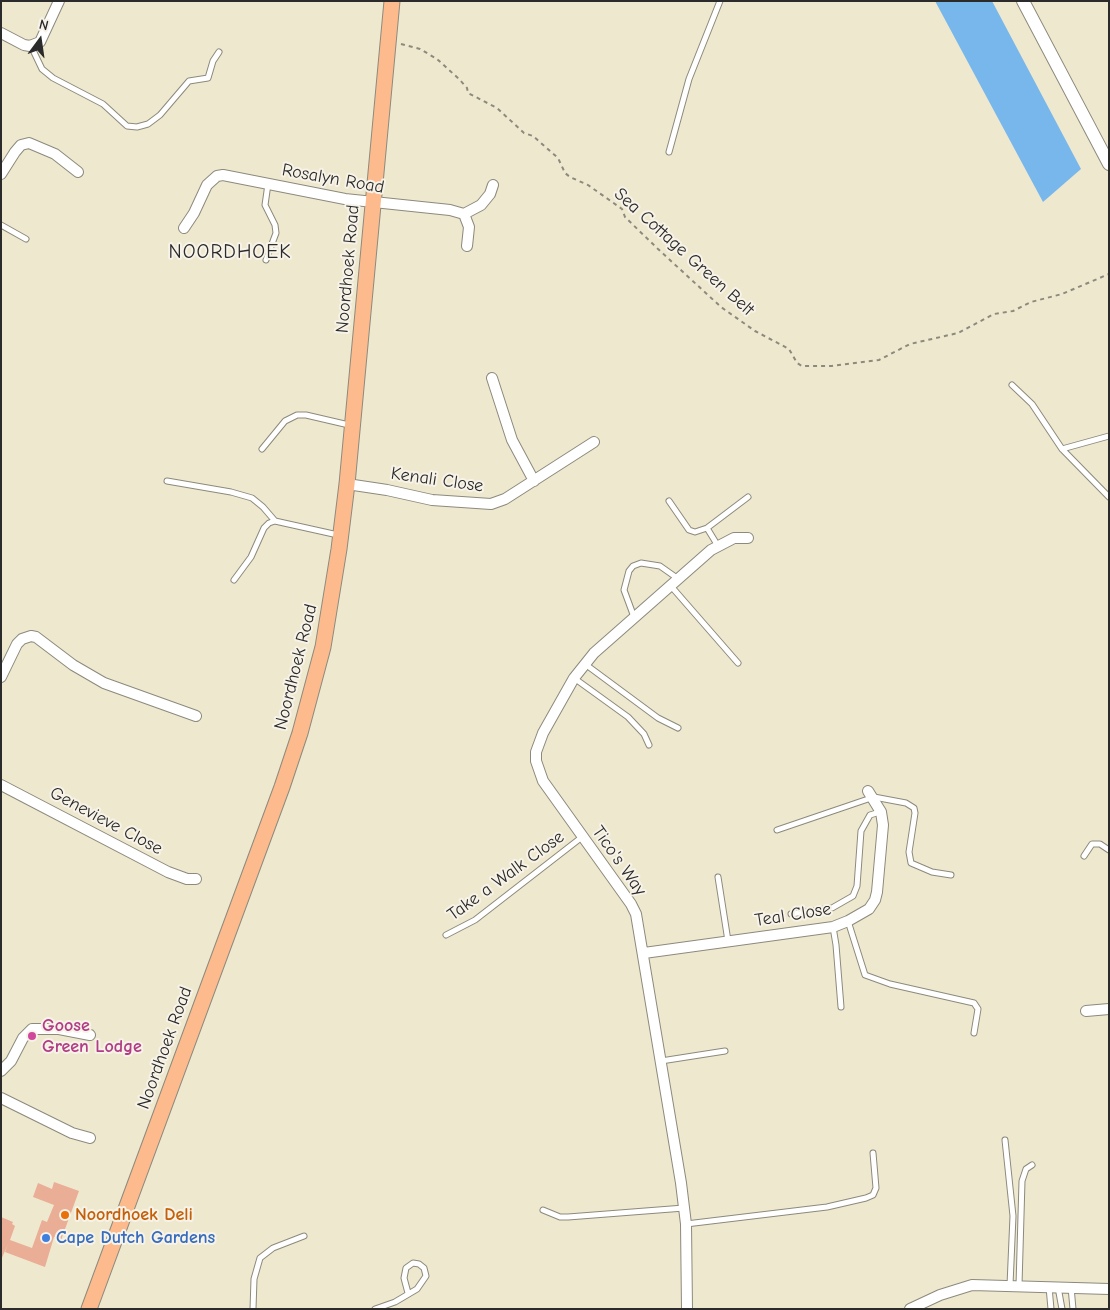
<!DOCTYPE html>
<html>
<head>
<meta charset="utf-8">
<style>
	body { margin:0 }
	#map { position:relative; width:1110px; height:1310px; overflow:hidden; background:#eee8cf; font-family:"Comic Neue",sans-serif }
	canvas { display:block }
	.frame { position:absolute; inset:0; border:2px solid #2b2b2b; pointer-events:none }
	.north { position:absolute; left:15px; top:15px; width:50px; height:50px; -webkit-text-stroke:4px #f7f3e8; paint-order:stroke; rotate:14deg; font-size:14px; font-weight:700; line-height:20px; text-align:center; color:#2b2b2b }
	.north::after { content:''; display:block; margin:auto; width:18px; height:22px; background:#2b2b2b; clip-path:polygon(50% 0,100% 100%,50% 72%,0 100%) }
</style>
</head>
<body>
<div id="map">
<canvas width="1110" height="1310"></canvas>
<div class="frame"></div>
<div class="north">N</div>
</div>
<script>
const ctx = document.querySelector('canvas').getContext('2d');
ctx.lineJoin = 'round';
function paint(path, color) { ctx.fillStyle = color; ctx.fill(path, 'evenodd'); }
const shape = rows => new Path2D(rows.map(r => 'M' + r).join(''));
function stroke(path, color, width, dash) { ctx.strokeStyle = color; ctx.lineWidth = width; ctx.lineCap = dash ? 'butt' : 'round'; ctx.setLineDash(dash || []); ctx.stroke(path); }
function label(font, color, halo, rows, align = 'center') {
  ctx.font = font + ' "Comic Neue",sans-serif'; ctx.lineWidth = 4; ctx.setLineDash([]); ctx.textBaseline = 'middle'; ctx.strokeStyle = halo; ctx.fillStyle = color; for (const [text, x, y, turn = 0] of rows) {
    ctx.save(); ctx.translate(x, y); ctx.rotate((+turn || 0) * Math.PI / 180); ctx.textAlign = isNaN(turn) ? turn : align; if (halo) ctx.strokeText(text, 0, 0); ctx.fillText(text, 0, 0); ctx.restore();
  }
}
const water = shape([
	[935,1,992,1,1081,169,1043,202]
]);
const building = shape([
	[54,1182,79,1191,61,1240,54,1237,45,1267,5,1252,8,1244,1,1260,1,1217,13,1222,12,1224,15,1226,10,1240,32,1248,42,1220,47,1222,54,1205,33,1197,38,1183,52,1189]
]);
const path = shape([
	[401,44,420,49,437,59,459,79,467,88,468,93,497,108,524,133,533,136,558,158,565,173,570,177,588,185,622,209,625,217,658,249,721,307,755,331,789,349,797,363,802,366,832,366,879,360,910,344,958,333,994,314,1013,311,1031,302,1062,294,1109,274]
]);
const service = shape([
	[31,46,42,69,53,78,103,104,127,126,137,127,148,124,160,115,189,81,208,78,213,61,219,52],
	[669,152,689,79,720,1],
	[1,225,26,239],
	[266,260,276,233,275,225,265,205,268,184],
	[1012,385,1032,404,1062,449,1109,497],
	[262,449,285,421,297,415,306,415,349,425],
	[1062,449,1109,436],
	[167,481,231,492,252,498,263,507,275,521],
	[669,501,689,530,695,532,707,528,748,497],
	[707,528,718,546],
	[234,580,251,557,264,528,269,523,275,521,338,535],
	[670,585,738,663],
	[634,617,624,590,629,571,633,566,641,563,660,566,677,578],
	[585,664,658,718,678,728],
	[574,678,628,717,644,734,649,745],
	[777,830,874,797,906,803,914,808,915,813,909,852,911,863,932,872,951,875],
	[1084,856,1092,844,1100,844,1109,850],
	[718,877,728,941],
	[791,914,832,908,853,896,857,886,861,831,870,815,880,812],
	[848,921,865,975,890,984,974,1003,978,1009,974,1033],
	[833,927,836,945,841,1007],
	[446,935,475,920,582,837],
	[661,1061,725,1051],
	[1005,1140,1013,1216,1010,1285],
	[543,1210,560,1217,568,1217,684,1208],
	[686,1224,827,1207,866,1198,873,1195,876,1188,873,1153],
	[1019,1285,1022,1181,1026,1169,1032,1165],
	[1049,1287,1051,1309],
	[1058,1287,1062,1309],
	[1071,1287,1073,1309],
	[253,1309,254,1279,260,1258,273,1248,304,1236],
	[375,1309,395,1302,417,1289,426,1276,424,1268,419,1264,413,1263,406,1268,404,1278,408,1293]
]);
const minor = shape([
	[1,33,24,45,30,46,40,42,59,1],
	[1,174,15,152,21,145,29,143,55,154,78,172],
	[464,214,469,227,467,246],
	[184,228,194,213,207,185,217,176,223,175,345,199,450,210,464,214,481,205,490,194,493,185],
	[492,378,512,440,534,481],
	[347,484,387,490,432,500,491,504,505,499,594,442],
	[1,677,17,644,22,639,31,636,36,637,73,665,104,683,196,716],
	[1,785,168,872,187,879,196,879],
	[644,953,833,927,848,921,869,909,875,900,877,892,883,825,881,812,868,791],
	[1086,1011,1109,1009],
	[1,1071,11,1061,23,1038,32,1029,59,1029,90,1035],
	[1,1098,72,1133,90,1138],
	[687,1309,686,1224,681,1183,636,914,631,904,543,781,536,761,536,752,543,733,574,678,594,653,711,550,734,538,748,538],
	[910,1309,940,1295,972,1285,1109,1289]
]);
const tertiary = shape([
	[1023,1,1109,164]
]);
const primary = shape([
	[89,1309,282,787,300,733,323,647,339,549,347,484,392,1]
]);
const markers = [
	[32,1036,5,"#d1479c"],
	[65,1215,5,"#e8710a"],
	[46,1238,5,"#3f7fe0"]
];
const streetNames = [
	["Rosalyn Road",333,179,10],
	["Sea Cottage Green Belt",684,252,42],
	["Noordhoek Road",348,269,-85],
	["Kenali Close",437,480,8],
	["Noordhoek Road",296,667,-76],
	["Genevieve Close",106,821,28],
	["Tico's Way",619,861,55],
	["Take a Walk Close",506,876,-36],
	["Teal Close",793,915,-9],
	["Noordhoek Road",165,1048,-70]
];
const hotelNames = [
	["Goose",42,1026],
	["Green Lodge",42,1047]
];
const foodNames = [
	["Noordhoek Deli",75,1215]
];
const shopNames = [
	["Cape Dutch Gardens",56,1238]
];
const quarterNames = [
	["NOORDHOEK",230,252]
];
paint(water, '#78b7ec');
paint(building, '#eaad95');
stroke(service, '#8c8a7d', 7);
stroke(minor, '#8c8a7d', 12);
stroke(tertiary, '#8c8a7d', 14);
stroke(primary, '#8c8a7d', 17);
stroke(path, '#8c8a7d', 2, [4, 4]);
stroke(service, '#fff', 5);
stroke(minor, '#fff', 10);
stroke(tertiary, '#fff', 12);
stroke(primary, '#fcba8d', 15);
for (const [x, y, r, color] of markers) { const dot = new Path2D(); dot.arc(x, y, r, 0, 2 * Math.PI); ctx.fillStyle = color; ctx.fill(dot); stroke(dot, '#f7f3e8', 2); }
label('18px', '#2b2b2b', '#f7f3e8', streetNames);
label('bold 18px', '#b23c85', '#f7f3e8', hotelNames, 'left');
label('bold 18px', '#c56008', '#f7f3e8', foodNames, 'left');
label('bold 18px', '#366cbe', '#f7f3e8', shopNames, 'left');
ctx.letterSpacing = '1px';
label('20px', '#2b2b2b', '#f7f3e8', quarterNames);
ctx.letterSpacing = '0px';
</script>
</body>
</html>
